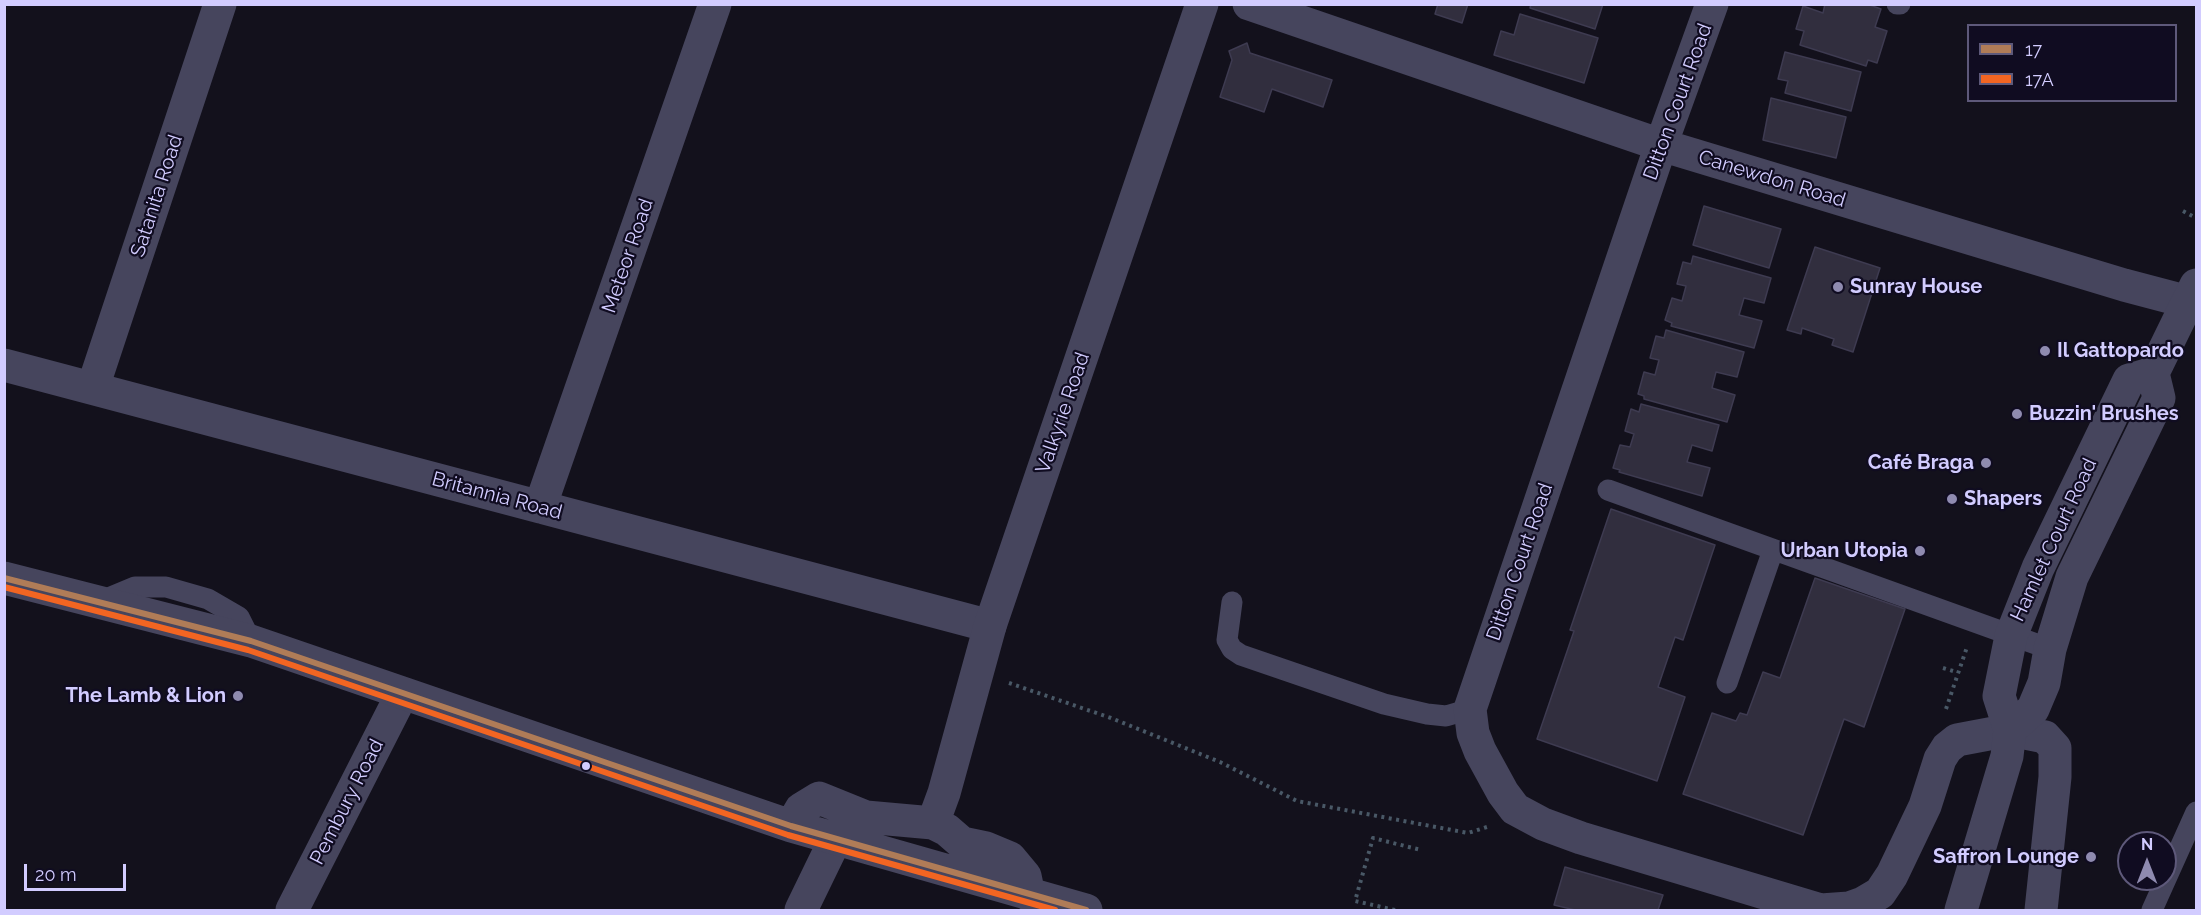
<!DOCTYPE html>
<html>
<head>
<meta charset="utf-8">
<style>
	body { margin:0 }
	#map { position:relative; width:2201px; height:915px; overflow:hidden; background:#13111c; font-family:Raleway,sans-serif }
	canvas { display:block }
	.frame { position:absolute; inset:0; border:6px solid #d2ccff; pointer-events:none }
	.legend { position:absolute; left:1967px; top:24px; width:210px; height:78px; box-sizing:border-box; background:#100c21; border:2px solid #5e597a; margin:0; padding:8px 10px; list-style:none; font-size:18px; color:#d2ccff }
	.legend li { display:flex; align-items:center; gap:12px; height:30px }
	.legend b { width:30px; border:2px solid #5e597a }
	.north { position:absolute; left:2117px; top:831px; width:60px; height:60px; box-sizing:border-box; background:#100c21; border:2px solid #5e597a; border-radius:50%; rotate:0deg; font-size:16px; font-weight:700; line-height:24px; text-align:center; color:#d2ccff }
	.north::after { content:''; display:block; margin:auto; width:21px; height:27px; background:#8f8bb0; clip-path:polygon(50% 0,100% 100%,50% 72%,0 100%) }
	.scale { position:absolute; left:24px; top:864px; width:102px; height:27px; box-sizing:border-box; border:3px solid #d2ccff; border-top:0; padding-left:8px; font-size:18px; line-height:21px; white-space:nowrap; color:#d2ccff; -webkit-text-stroke:4px #100c21; paint-order:stroke }
</style>
</head>
<body>
<div id="map">
<canvas width="2201" height="915"></canvas>
<div class="frame"></div>
<ul class="legend">
<li><b style="height:8px;background:#b07c57"></b>17</li>
<li><b style="height:8px;background:#f26522"></b>17A</li>
</ul>
<div class="north">N</div>
<div class="scale">20 m</div>
</div>
<script>
const ctx = document.querySelector('canvas').getContext('2d');
ctx.lineJoin = 'round';
function paint(path, color) { ctx.fillStyle = color; ctx.fill(path, 'evenodd'); }
const shape = rows => new Path2D(rows.map(r => 'M' + r).join(''));
function stroke(path, color, width, dash) { ctx.strokeStyle = color; ctx.lineWidth = width; ctx.lineCap = dash ? 'butt' : 'round'; ctx.setLineDash(dash || []); ctx.stroke(path); }
function label(font, color, halo, rows, align = 'center') {
  ctx.font = font + ' Raleway,sans-serif'; ctx.lineWidth = 4.5; ctx.setLineDash([]); ctx.textBaseline = 'middle'; ctx.strokeStyle = halo; ctx.fillStyle = color; for (const [text, x, y, turn = 0] of rows) {
    ctx.save(); ctx.translate(x, y); ctx.rotate((+turn || 0) * Math.PI / 180); ctx.textAlign = isNaN(turn) ? turn : align; if (halo) ctx.strokeText(text, 0, 0); ctx.fillText(text, 0, 0); ctx.restore();
  }
}
const building = shape([
	[1438,4,1468,4,1462,23,1435,14,1438,4],
	[1531,4,1603,4,1595,29,1530,8,1531,4],
	[1825,4,1867,4,1881,9,1875,27,1887,31,1877,63,1868,60,1866,66,1800,45,1804,31,1796,29,1803,6,1823,13,1825,4],
	[1520,14,1598,38,1584,83,1494,55,1501,31,1514,35,1520,14],
	[1247,43,1250,53,1332,80,1323,107,1272,89,1264,112,1220,97,1232,60,1229,51,1247,43],
	[1785,52,1861,72,1851,111,1785,93,1788,81,1778,79,1785,52],
	[1771,98,1846,117,1836,158,1763,140,1771,98],
	[1704,206,1781,229,1769,268,1693,245,1704,206],
	[1815,247,1880,268,1853,352,1832,345,1834,339,1802,328,1801,334,1787,330,1815,247],
	[1693,256,1771,278,1764,303,1744,298,1739,315,1762,321,1754,348,1671,326,1672,323,1665,320,1672,298,1682,301,1686,286,1677,284,1683,262,1691,264,1693,256],
	[1666,330,1744,352,1737,377,1716,372,1712,388,1735,395,1727,422,1644,399,1644,396,1638,394,1644,372,1655,375,1659,360,1650,358,1656,336,1664,338,1666,330],
	[1641,404,1719,425,1712,451,1692,445,1687,462,1710,468,1702,496,1619,472,1620,470,1613,468,1620,445,1630,447,1634,434,1625,431,1631,409,1639,412,1641,404],
	[1611,509,1715,545,1683,640,1675,637,1658,687,1685,697,1657,781,1537,739,1574,631,1570,630,1611,509],
	[1815,578,1905,609,1864,727,1844,719,1803,835,1683,794,1712,713,1736,721,1740,713,1747,715,1763,672,1780,678,1815,578],
	[1565,867,1663,895,1658,910,1575,910,1554,905,1565,867]
]);
const path = shape([
	[2183,211,2196,218],
	[2100,349,2110,354],
	[1943,668,1953,671],
	[1009,683,1111,718,1220,762,1297,801,1468,833,1487,827],
	[1946,709,1967,647],
	[1395,910,1355,901,1373,838,1421,850]
]);
const service = shape([
	[1897,4,1900,4],
	[1608,490,2050,649],
	[99,602,135,587,166,587,208,599,239,617,251,641],
	[1232,602,1227,640,1232,649,1241,655,1384,704,1427,714,1446,716,1470,709],
	[1727,683,1773,550],
	[2152,910,2196,812]
]);
const minor = shape([
	[1249,4,1661,145,2124,285,2196,304],
	[1712,4,1661,145,1470,709,1473,733,1480,751,1503,793,1515,809,1543,824,1581,838,1821,910],
	[4,365,990,626],
	[93,387,220,4],
	[540,507,715,4],
	[292,910,402,694],
	[801,910,835,840],
	[1821,910,1849,908,1863,903,1880,893,1892,875,1925,806,1940,759,1947,748,1957,740,2010,730,2045,737,2055,748,2055,777,2041,910]
]);
const tertiary = shape([
	[4,578,251,641,791,826,1086,910],
	[2010,730,2033,709,2044,683,2050,649,2072,577,2159,398,2153,373,2196,285],
	[933,823,944,793,990,626,1202,4],
	[791,826,801,809,819,798,866,817,933,823,947,830,962,843,986,848,1010,858,1025,876,1029,895],
	[1961,910,2007,756,2010,730,1999,696,2011,636,2038,568,2129,380,2153,373]
]);
const bus1 = shape([
	[4,578,251,641,791,826,1086,910]
]);
const bus2 = shape([
	[4,587,248,650,788,835,1055,910]
]);
const markers = [
	[1838,287,6,"#8f8bb0"],
	[2045,351,6,"#8f8bb0"],
	[2017,414,6,"#8f8bb0"],
	[1986,463,6,"#8f8bb0"],
	[1952,499,6,"#8f8bb0"],
	[1920,551,6,"#8f8bb0"],
	[238,696,6,"#8f8bb0"],
	[586,766,5,"#d2ccff"],
	[2091,857,6,"#8f8bb0"]
];
const streetNames = [
	["Ditton Court Road",1678,102,-70],
	["Canewdon Road",1772,179,17],
	["Satanita Road",157,196,-72],
	["Meteor Road",628,256,-71],
	["Valkyrie Road",1063,413,-71],
	["Britannia Road",497,496,15],
	["Hamlet Court Road",2054,540,-65],
	["Ditton Court Road",1520,562,-71],
	["Pembury Road",347,802,-63]
];
const poiNames = [
	["Sunray House",1850,287],
	["Il Gattopardo",2057,351],
	["Buzzin' Brushes",2029,414],
	["Café Braga",1974,463,"right"],
	["Shapers",1964,499],
	["Urban Utopia",1908,551,"right"],
	["The Lamb & Lion",226,696,"right"],
	["Saffron Lounge",2079,857,"right"]
];
paint(building, '#312e3e');
stroke(building, '#3e3b51', 1.5);
stroke(path, '#495866', 4, [3, 4.5]);
stroke(service, '#46455d', 21);
stroke(minor, '#46455d', 33);
stroke(tertiary, '#46455d', 33);
stroke(bus1, '#b07c57', 6);
stroke(bus2, '#f26522', 6);
for (const [x, y, r, color] of markers) { const dot = new Path2D(); dot.arc(x, y, r, 0, 2 * Math.PI); ctx.fillStyle = color; ctx.fill(dot); stroke(dot, '#100c21', 2); }
label('20px', '#d2ccff', '#100c21', streetNames);
label('bold 20px', '#d2ccff', '#100c21', poiNames, 'left');
</script>
</body>
</html>
